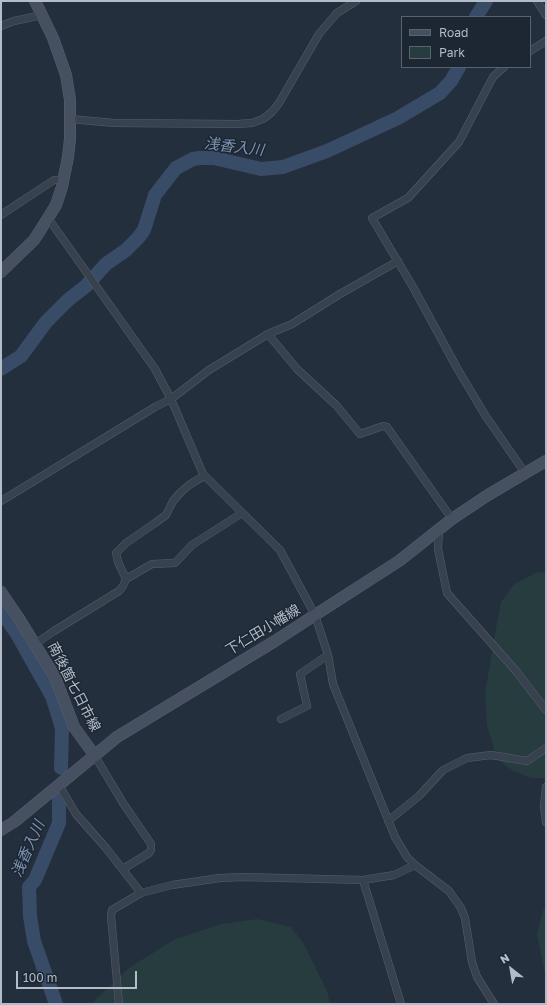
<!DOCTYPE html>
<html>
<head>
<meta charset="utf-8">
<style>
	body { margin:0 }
	#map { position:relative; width:547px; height:1005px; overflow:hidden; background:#242f3e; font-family:"Golos Text",sans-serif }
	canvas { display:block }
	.frame { position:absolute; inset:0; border:2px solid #b4bcc9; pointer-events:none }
	.legend { position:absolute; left:401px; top:16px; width:130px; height:52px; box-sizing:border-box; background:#1d2633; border:1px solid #59626f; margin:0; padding:5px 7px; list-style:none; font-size:12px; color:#b4bcc9 }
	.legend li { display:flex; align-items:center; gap:8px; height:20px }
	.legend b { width:20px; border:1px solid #59626f }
	.north { position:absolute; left:491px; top:949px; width:40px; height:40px; -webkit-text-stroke:3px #1d2633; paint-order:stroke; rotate:329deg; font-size:11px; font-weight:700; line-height:16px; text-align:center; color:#b4bcc9 }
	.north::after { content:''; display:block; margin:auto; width:14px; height:18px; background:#b4bcc9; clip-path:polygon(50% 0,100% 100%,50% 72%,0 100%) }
	.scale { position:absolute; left:16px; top:971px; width:121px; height:18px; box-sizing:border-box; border:2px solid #b4bcc9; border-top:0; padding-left:5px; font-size:12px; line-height:14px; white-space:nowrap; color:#b4bcc9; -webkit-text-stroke:3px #1d2633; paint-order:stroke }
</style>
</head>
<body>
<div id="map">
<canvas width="547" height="1005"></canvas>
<div class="frame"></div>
<ul class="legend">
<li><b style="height:5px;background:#465061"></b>Road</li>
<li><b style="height:11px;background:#263c3f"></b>Park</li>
</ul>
<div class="north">N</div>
<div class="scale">100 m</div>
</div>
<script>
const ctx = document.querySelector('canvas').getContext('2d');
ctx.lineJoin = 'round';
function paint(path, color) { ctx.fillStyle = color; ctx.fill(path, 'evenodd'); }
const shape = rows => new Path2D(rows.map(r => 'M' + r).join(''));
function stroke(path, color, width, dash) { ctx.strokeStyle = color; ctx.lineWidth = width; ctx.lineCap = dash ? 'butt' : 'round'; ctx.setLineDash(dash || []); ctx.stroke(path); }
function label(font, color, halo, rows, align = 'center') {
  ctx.font = font + ' "Golos Text","Noto Sans JP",sans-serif'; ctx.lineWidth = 3; ctx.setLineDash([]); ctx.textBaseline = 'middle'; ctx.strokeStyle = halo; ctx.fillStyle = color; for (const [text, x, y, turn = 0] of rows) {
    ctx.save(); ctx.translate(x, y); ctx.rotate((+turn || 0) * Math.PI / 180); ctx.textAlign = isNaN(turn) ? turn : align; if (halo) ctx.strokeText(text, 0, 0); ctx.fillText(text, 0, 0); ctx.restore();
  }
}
const green = shape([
	[537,572,546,573,546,778,531,778,514,771,504,765,495,752,487,725,485,694,496,628,501,602,513,585],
	[546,907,546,979,537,934,543,910],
	[257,919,291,927,304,944,327,991,330,1004,91,1004,129,968,175,939,222,924]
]);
const river = shape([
	[476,17,486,1],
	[1,369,21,356,46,322,68,300,86,286,106,264,126,250,138,238,144,230,155,195,176,168,193,159,200,158,214,158,261,169,283,167,327,151,398,118,440,93,451,81,459,67],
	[1,611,17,634,52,696,62,728,61,768],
	[56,1004,34,941,30,916,29,887,35,880,59,823,59,799]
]);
const street = shape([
	[537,1,546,15],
	[1,26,14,21,42,15],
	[530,51,546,41],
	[504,67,493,77,459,142,408,198,372,218,413,287,457,368,485,415,525,473],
	[70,119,114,123,237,124,252,123,263,119,272,112,279,103,319,34,337,13,356,1],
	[1,215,54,180,64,180],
	[48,218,155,369,171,399,203,474,280,550,315,615,328,655,333,684,395,837,407,857,415,865,449,891,461,908,465,918,472,962,477,977,494,1004],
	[268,334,297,369,336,405,360,434,383,426,387,427,452,519],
	[1,501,155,407,171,399,209,370,268,334,292,324,340,294,398,261],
	[439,530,438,549,447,593,516,671,546,710],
	[126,579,152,564,175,563,192,545,242,513],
	[35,644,54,631,119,591,123,586,126,579,118,562,116,553,126,543,155,523,166,515,173,501,180,493,189,485,204,476],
	[281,719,307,706,300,674,328,655],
	[95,756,123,803,151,844,151,850,149,853,123,869],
	[59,785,76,814,106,848,141,893],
	[546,787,544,806,546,822],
	[388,821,419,796,443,770,467,758,491,755,527,761,546,748],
	[363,880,401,1004],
	[119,1004,111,916,112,910,141,893,172,885,220,878,243,877,363,880,394,875,415,865]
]);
const secondary = shape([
	[1,272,34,240,48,218,56,205,62,187,68,157,70,139,70,100,66,75,53,38,35,1],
	[1,592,18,617,55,677,74,727,95,756],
	[1,830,14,822,117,737,275,641,315,615,399,561,452,519,488,495,546,461]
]);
const streetNames = [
	["下仁田小幡線",263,630,-31],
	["南後箇七日市線",74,687,63]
];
const waterNames = [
	["浅香入川",234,147,7],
	["浅香入川",28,849,-66]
];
paint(green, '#263c3f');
stroke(river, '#394c67', 14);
stroke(street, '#565f6c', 8);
stroke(secondary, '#565f6c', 12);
stroke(street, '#38414e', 7);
stroke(secondary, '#465061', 11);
label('14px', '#b4bcc9', '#1d2633', streetNames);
label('italic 15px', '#7c92b1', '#1d2633', waterNames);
</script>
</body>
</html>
